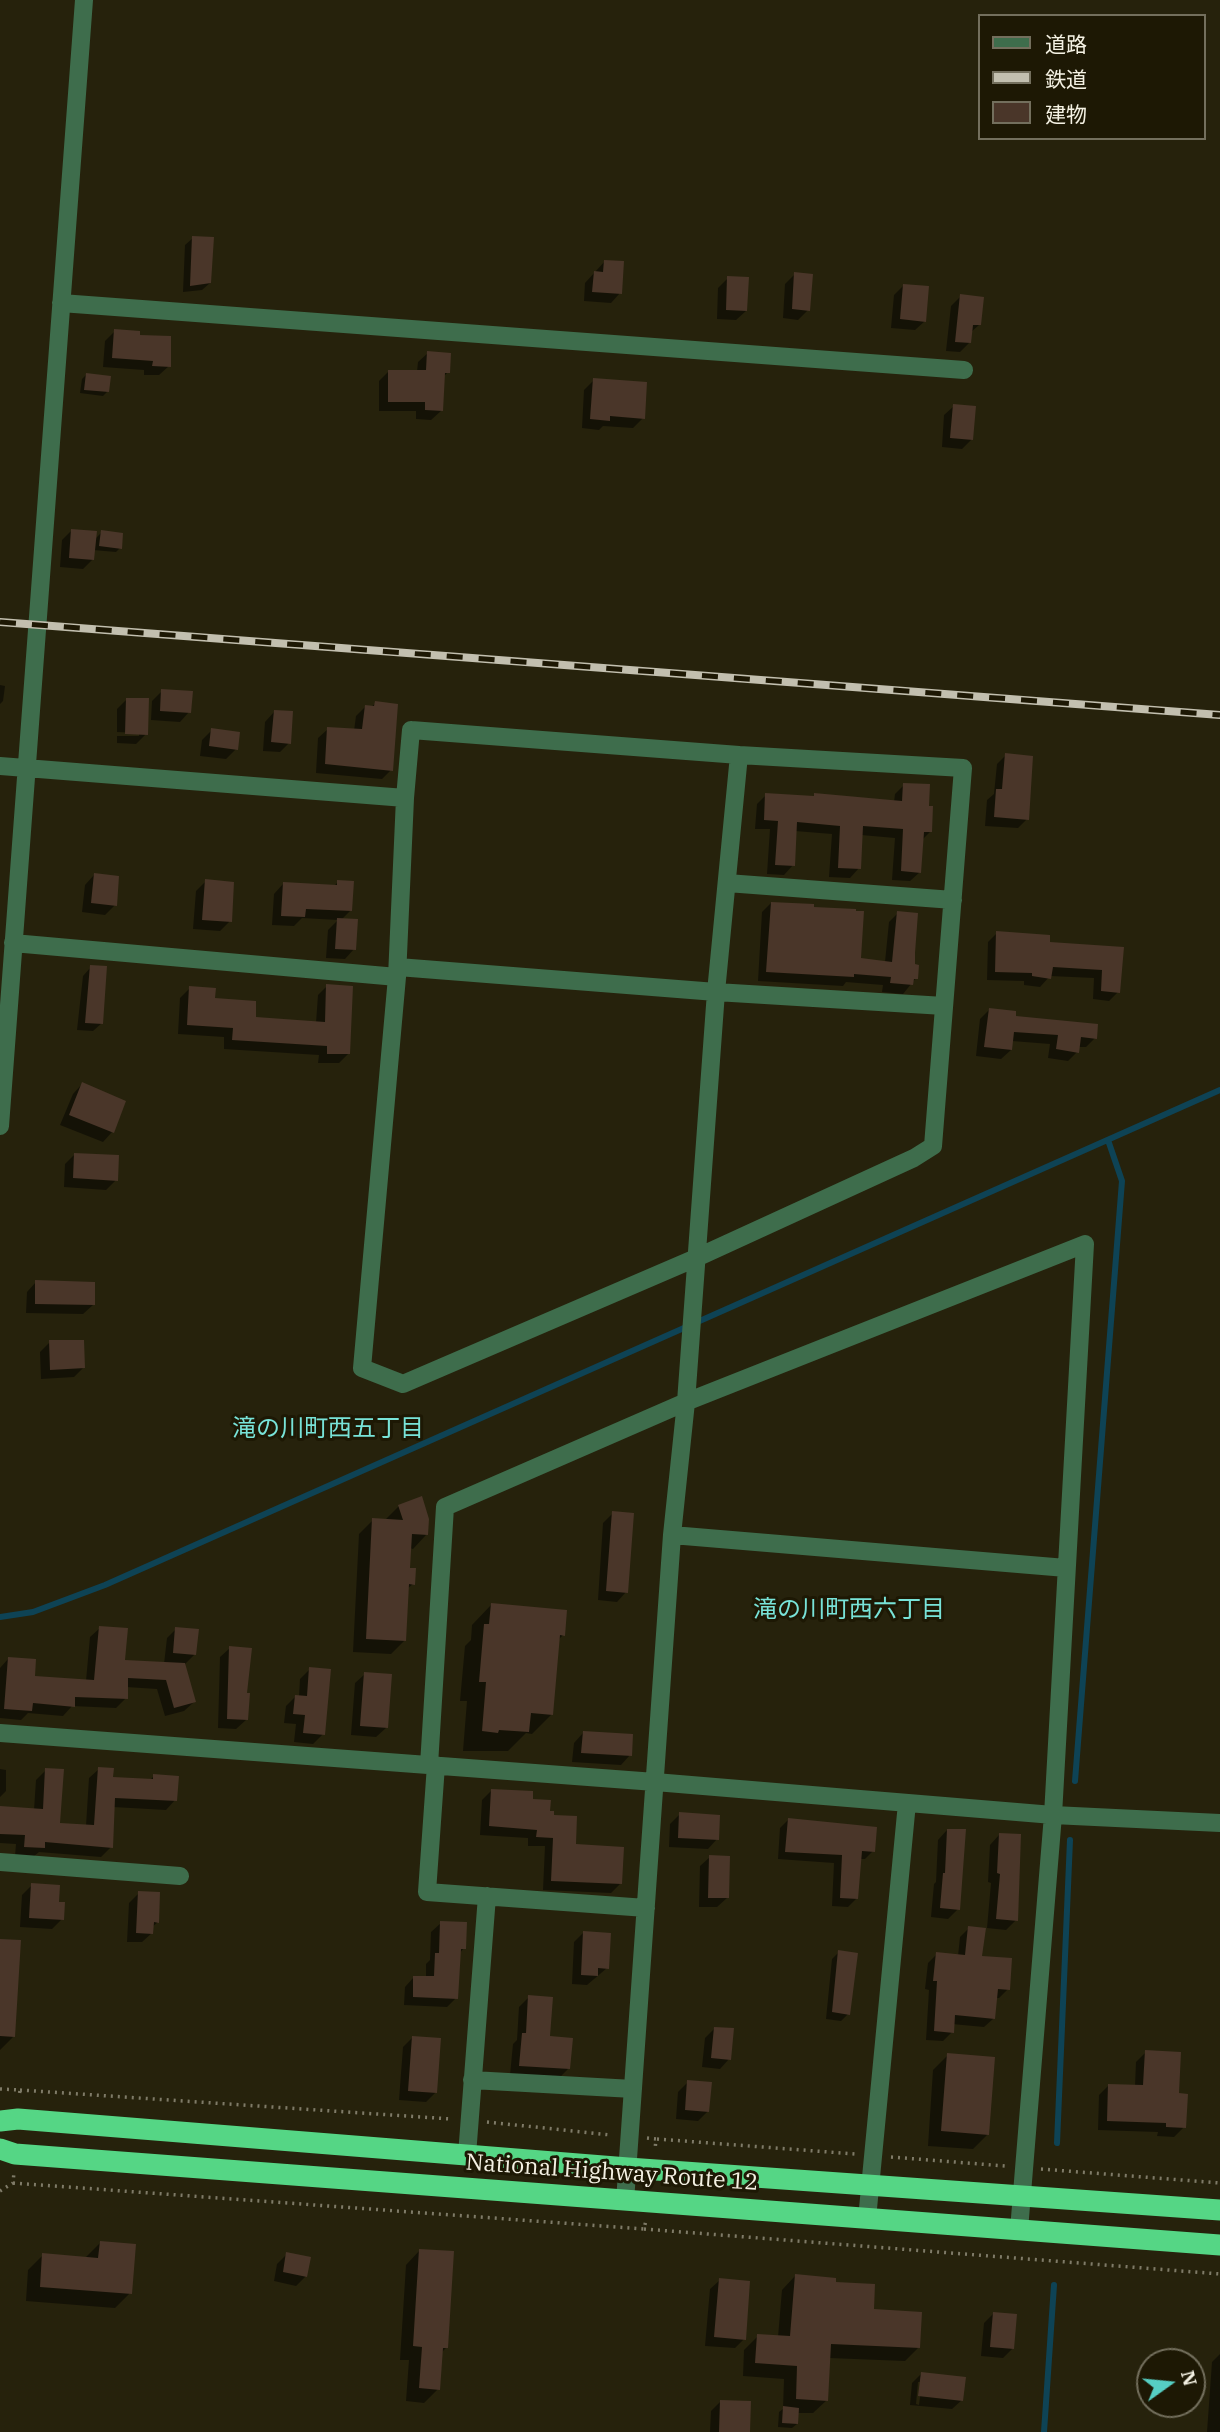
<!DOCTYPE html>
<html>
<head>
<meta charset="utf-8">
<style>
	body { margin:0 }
	#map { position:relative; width:1220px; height:2432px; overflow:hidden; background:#26220c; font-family:"IBM Plex Serif","Noto Sans JP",serif }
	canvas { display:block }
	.legend { position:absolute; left:978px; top:14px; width:228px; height:126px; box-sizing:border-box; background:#1d1804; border:2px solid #736f5d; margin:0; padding:9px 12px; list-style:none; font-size:21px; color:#f4f1e3 }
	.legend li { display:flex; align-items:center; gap:14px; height:35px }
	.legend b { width:35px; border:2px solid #736f5d }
	.north { position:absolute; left:1136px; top:2348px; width:70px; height:70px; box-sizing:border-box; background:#1d1804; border:2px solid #736f5d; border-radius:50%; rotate:75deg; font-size:19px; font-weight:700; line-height:28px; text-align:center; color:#f4f1e3 }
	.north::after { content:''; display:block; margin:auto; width:24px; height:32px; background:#56cec3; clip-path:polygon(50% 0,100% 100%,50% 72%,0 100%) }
</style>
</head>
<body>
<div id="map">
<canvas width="1220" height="2432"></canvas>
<ul class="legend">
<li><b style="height:9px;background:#3e6d4c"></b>道路</li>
<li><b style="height:9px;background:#c2bfaf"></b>鉄道</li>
<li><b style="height:19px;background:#4a3629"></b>建物</li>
</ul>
<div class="north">N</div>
</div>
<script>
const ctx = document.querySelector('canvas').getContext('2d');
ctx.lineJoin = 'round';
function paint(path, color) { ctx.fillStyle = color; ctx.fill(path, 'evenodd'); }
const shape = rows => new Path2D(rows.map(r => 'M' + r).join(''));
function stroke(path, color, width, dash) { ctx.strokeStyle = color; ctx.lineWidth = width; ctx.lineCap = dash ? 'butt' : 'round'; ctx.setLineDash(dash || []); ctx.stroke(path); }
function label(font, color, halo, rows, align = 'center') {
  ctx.font = font + ' "IBM Plex Serif","Noto Sans JP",serif'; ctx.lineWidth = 6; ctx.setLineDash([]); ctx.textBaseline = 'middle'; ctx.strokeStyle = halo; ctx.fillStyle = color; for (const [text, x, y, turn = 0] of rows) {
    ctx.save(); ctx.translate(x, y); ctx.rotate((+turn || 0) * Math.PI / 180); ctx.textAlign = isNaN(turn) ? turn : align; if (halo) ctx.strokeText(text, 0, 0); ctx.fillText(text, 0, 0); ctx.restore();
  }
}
const shadow = shape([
	[193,238,210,283,202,290,183,292,185,245],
	[605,261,620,293,611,303,584,301,585,283],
	[795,274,808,310,798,320,783,318,785,284],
	[728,278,746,311,736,320,717,319,718,288],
	[903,286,925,321,915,330,891,328,894,295],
	[961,296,979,325,970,333,969,343,960,352,946,351,951,306],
	[115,331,138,337,169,366,159,375,144,375,144,370,103,367,105,341],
	[428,353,448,372,443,377,441,411,431,420,416,419,416,411,379,411,379,381,389,371,417,372,418,362],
	[86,375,107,392,103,396,80,393,82,379],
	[594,380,643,418,633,428,603,426,599,430,582,428,584,390],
	[954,406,972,439,962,449,942,447,944,415],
	[72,530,94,540,102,532,120,548,116,552,93,550,93,559,83,569,60,567,62,540],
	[0,685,5,686,3,701,0,704],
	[162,691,189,712,180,722,151,720,152,701],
	[127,699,146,734,136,744,117,743,117,736,139,736,139,733,117,732,117,709],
	[376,703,391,770,382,779,316,773,318,738,328,729,354,731,356,716,365,707,371,707],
	[274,712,289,743,280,752,263,751,265,722],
	[212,730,236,749,226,759,200,756,202,740],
	[1006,755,1027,819,1018,828,985,826,987,800,994,794,997,764],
	[904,785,930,832,922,840,920,872,910,881,892,880,895,838,861,835,859,868,850,878,829,877,832,834,795,831,793,865,784,875,767,874,770,829,755,829,757,804,766,795,894,802,895,794],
	[94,875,115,905,105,915,82,912,85,885],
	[206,881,230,921,220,931,193,929,196,891],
	[338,882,351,910,341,920,354,949,345,959,326,958,328,930,338,920,302,918,294,926,272,925,274,894,283,884,333,887],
	[771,903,859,960,885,962,889,922,898,913,913,953,916,978,903,994,882,992,883,985,846,982,843,986,758,981,762,912],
	[997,933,1048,944,1122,949,1118,992,1109,1001,1093,999,1094,978,1050,976,1040,987,1024,985,1024,981,987,980,988,942],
	[91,967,102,1023,93,1031,77,1030,83,976],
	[327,986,349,1053,339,1063,318,1063,319,1055,224,1049,224,1037,178,1034,180,998,190,988,254,1018,316,1023,318,995],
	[989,1010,1014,1017,1095,1038,1086,1047,1078,1047,1077,1052,1068,1061,1048,1058,1050,1044,1012,1041,1011,1050,1001,1059,976,1056,980,1019],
	[82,1084,112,1132,103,1142,60,1125,73,1094],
	[75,1154,116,1180,106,1190,64,1187,65,1164],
	[36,1282,93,1305,83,1314,26,1313,27,1292],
	[50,1342,83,1368,74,1377,41,1379,40,1352],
	[399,1506,426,1535,413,1549,410,1548,408,1570,413,1584,407,1589,405,1640,391,1654,353,1652,359,1534,373,1520,384,1521],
	[613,1513,626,1592,617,1602,598,1600,603,1523],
	[491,1605,563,1635,557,1641,552,1714,532,1734,526,1733,508,1751,463,1751,467,1701,460,1701,465,1646,471,1640,472,1625],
	[100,1628,123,1662,164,1664,167,1638,176,1629,195,1654,185,1664,194,1702,184,1711,165,1716,157,1689,126,1687,126,1698,116,1708,72,1706,63,1716,28,1713,21,1720,0,1718,0,1668,8,1659,33,1677,86,1681,90,1637],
	[230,1648,245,1694,246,1720,236,1729,218,1728,220,1657],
	[310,1669,323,1734,313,1744,294,1742,296,1724,284,1723,286,1706,296,1696,299,1697,300,1679],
	[365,1674,386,1728,376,1737,351,1735,355,1683],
	[583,1733,630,1755,621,1765,572,1762,574,1743],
	[0,1769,6,1770,6,1791,0,1797],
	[99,1769,111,1779,149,1781,154,1776,175,1800,166,1810,113,1807,111,1847,101,1857,39,1852,33,1857,15,1856,16,1844,0,1843,0,1808,34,1810,36,1780,46,1770,58,1825,86,1826,89,1778],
	[491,1791,531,1801,548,1812,574,1846,620,1884,611,1893,543,1890,545,1846,528,1846,528,1838,480,1835,482,1800],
	[680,1814,717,1839,708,1849,669,1847,670,1824],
	[788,1820,873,1851,865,1859,860,1859,856,1899,848,1907,832,1906,834,1863,778,1859,780,1828],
	[947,1830,958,1909,948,1919,931,1917,934,1884,936,1882,938,1840],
	[999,1835,1016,1920,1006,1930,987,1928,991,1883,988,1882,990,1845],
	[710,1857,727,1898,717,1907,699,1907,700,1866],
	[32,1885,57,1903,62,1919,52,1929,20,1927,22,1895],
	[139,1893,158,1922,152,1927,152,1933,142,1942,127,1942,129,1903],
	[441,1923,464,1948,459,1954,456,1998,447,2007,404,2005,405,1987,414,1977,426,1978,426,1964,430,1960,431,1932],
	[969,1928,980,1958,1008,1989,999,1998,995,1998,993,2019,984,2027,952,2024,952,2032,943,2041,926,2040,929,1990,925,1989,928,1963,937,1954,958,1956,960,1937],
	[584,1932,607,1968,587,1985,572,1984,574,1942],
	[0,1941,13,2037,0,2050],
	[839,1952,848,2014,841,2021,826,2019,832,1959],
	[529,1997,549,2037,568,2069,559,2078,510,2075,513,2044,517,2040,519,2007],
	[715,2028,729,2059,720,2069,702,2067,705,2038],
	[412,2038,436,2092,426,2102,399,2100,403,2047],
	[1146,2052,1177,2095,1184,2127,1174,2137,1157,2136,1158,2132,1098,2130,1099,2095,1108,2086,1135,2086,1136,2062],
	[948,2055,987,2135,973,2149,928,2146,933,2070],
	[688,2082,708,2111,698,2121,676,2119,678,2092],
	[100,2243,130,2293,115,2308,26,2301,28,2270,43,2255,85,2258],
	[420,2250,446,2348,441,2353,438,2389,424,2403,406,2401,409,2360,400,2360,406,2265],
	[287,2254,306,2276,296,2286,274,2281,277,2264],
	[795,2276,834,2284,918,2348,905,2361,829,2358,827,2400,813,2413,797,2413,797,2424,792,2428,778,2427,779,2412,783,2409,784,2379,743,2376,744,2350,758,2336,778,2337,782,2290],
	[720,2280,744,2339,735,2348,705,2346,710,2289],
	[993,2314,1013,2348,1003,2358,981,2356,984,2323],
	[1220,2354,1220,2432,1207,2432,1212,2362],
	[921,2374,962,2400,952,2409,910,2405,912,2383],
	[918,2382,922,2382,919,2405,916,2404],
	[721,2401,748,2432,710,2432,711,2411]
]);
const stream = shape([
	[0,1617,33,1612,105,1585,1220,1090],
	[1075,1781,1122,1181,1108,1140],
	[1057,2143,1070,1840],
	[1044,2432,1054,2285]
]);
const building = shape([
	[192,236,214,237,211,283,190,286],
	[604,260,624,261,622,294,592,292,594,271,603,272],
	[794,272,813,274,810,311,792,309],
	[727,276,749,277,747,311,726,310],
	[903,284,929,286,926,322,900,319],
	[960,294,984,297,981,325,973,325,971,343,955,342],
	[114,329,140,331,140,335,171,336,171,367,152,366,153,361,112,358],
	[427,351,451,353,450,373,445,373,443,411,425,410,425,402,388,402,388,370,426,370],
	[86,373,111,376,109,392,84,390],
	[593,378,647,382,645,419,610,416,610,421,590,419],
	[953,404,976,406,973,440,950,438],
	[71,529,97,531,94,560,69,558],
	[101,530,123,533,122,549,99,546],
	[161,689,193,691,191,713,160,711],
	[126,698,149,698,148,735,125,734],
	[375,701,398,704,393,771,325,764,327,727,362,729,365,705,374,706],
	[274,710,293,711,291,744,271,742],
	[211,728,240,732,238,750,209,746],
	[1005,753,1033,756,1029,820,994,817,996,789,1002,789],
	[903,783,930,784,929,806,933,806,932,832,924,832,921,873,901,871,903,829,863,826,861,869,838,868,840,826,797,822,795,866,775,865,778,821,764,820,765,793,814,796,814,793,902,801],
	[94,873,119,876,117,906,91,903],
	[205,879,234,882,232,922,202,920],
	[337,880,354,881,352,911,306,909,305,917,281,916,283,882,337,885],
	[771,902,814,904,814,907,856,909,856,911,864,911,861,958,892,962,897,911,918,913,915,953,915,964,919,965,918,979,914,979,913,985,890,983,891,977,854,974,854,977,766,972],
	[337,918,358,919,356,950,335,949],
	[996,931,1050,935,1050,942,1124,947,1120,993,1101,991,1102,970,1053,967,1051,979,1032,976,1032,973,995,972],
	[90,965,107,966,103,1024,85,1023],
	[326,984,353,986,350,1054,327,1054,327,1046,232,1040,233,1028,187,1025,189,986,216,988,215,998,256,1001,256,1017,325,1022],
	[989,1008,1016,1011,1016,1016,1098,1024,1097,1039,1081,1037,1079,1053,1056,1049,1058,1035,1014,1032,1012,1050,984,1047],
	[82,1082,126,1101,114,1133,69,1115],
	[74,1153,119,1155,118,1181,73,1178],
	[35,1280,95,1282,95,1305,35,1304],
	[49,1340,84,1340,85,1368,50,1370],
	[422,1496,429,1519,428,1535,412,1534,410,1568,416,1568,415,1585,409,1584,406,1641,366,1639,372,1518,403,1520,398,1505],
	[612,1511,634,1513,628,1593,606,1591],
	[491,1603,567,1610,565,1636,560,1635,553,1715,531,1713,529,1732,499,1730,498,1733,482,1731,486,1682,479,1682,484,1624,489,1624],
	[99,1626,128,1628,125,1660,185,1663,196,1702,174,1708,166,1680,128,1678,128,1699,75,1697,75,1707,33,1703,32,1711,4,1709,8,1657,36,1659,35,1676,94,1680],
	[175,1627,199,1629,196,1655,173,1653],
	[229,1646,252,1648,247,1693,250,1693,248,1720,227,1719],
	[309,1667,331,1669,325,1735,303,1733,305,1715,293,1714,295,1695,307,1696],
	[364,1672,392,1674,388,1728,360,1726],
	[583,1731,633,1734,632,1756,581,1753],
	[98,1767,114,1768,113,1777,153,1779,153,1774,179,1776,177,1801,115,1798,113,1848,45,1842,45,1848,24,1847,25,1835,0,1834,0,1806,43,1809,45,1768,64,1769,60,1823,94,1825],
	[491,1789,533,1791,533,1799,551,1800,550,1811,554,1811,554,1815,577,1816,576,1844,624,1847,622,1884,551,1881,553,1838,536,1837,537,1830,489,1826],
	[679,1812,720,1815,719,1840,678,1838],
	[788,1818,877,1827,875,1852,862,1851,858,1899,840,1898,842,1855,785,1852],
	[947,1829,966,1829,960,1910,940,1908,943,1873,945,1873],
	[999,1833,1021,1834,1018,1921,996,1919,1000,1874,997,1873],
	[709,1855,730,1856,729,1898,708,1898],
	[31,1883,60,1885,59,1902,65,1902,64,1920,29,1918],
	[138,1891,160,1892,159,1923,154,1922,153,1934,136,1933],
	[440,1921,467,1922,466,1949,461,1949,458,1999,413,1997,413,1976,434,1976,435,1953,439,1953],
	[968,1926,986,1928,982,1956,1012,1958,1010,1990,998,1989,995,2019,955,2015,954,2033,934,2031,937,1981,933,1981,936,1952,965,1955],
	[583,1931,611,1933,609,1969,598,1968,598,1976,581,1975],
	[0,1939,21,1940,15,2037,0,2036],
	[838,1950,858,1953,850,2015,832,2012],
	[528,1995,553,1997,550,2036,573,2038,570,2069,519,2066,522,2033,526,2033],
	[714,2027,734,2028,731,2060,711,2058],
	[412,2036,441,2038,437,2093,408,2091],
	[1145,2050,1181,2052,1179,2093,1188,2094,1186,2128,1166,2127,1166,2123,1107,2121,1108,2084,1143,2085],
	[947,2053,995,2057,989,2135,941,2131],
	[687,2080,712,2082,709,2112,685,2110],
	[100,2241,136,2244,132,2294,40,2287,42,2253,98,2258],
	[419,2249,454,2251,448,2348,443,2348,440,2390,419,2388,422,2347,413,2346],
	[286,2252,311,2257,307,2277,283,2272],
	[795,2274,836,2278,836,2282,875,2284,874,2309,922,2312,920,2348,831,2344,828,2401,796,2399,797,2366,755,2363,757,2334,790,2336],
	[719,2278,750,2281,746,2340,714,2337],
	[993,2312,1017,2314,1014,2349,990,2347],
	[921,2372,966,2377,963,2401,918,2396],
	[720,2400,751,2401,750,2432,719,2432],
	[783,2406,799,2408,798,2424,782,2423]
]);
const path = shape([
	[0,2089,20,2090,19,2098],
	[20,2090,451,2119],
	[487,2122,611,2135],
	[647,2138,656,2139,655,2150],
	[657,2139,855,2154],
	[891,2157,1005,2166],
	[1041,2169,1220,2183],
	[13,2183,644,2229,646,2220],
	[0,2191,13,2183,14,2172],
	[644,2229,1220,2274]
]);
const minor = shape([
	[61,303,964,370],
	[411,730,739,755,963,768,933,1146,914,1158,696,1258,403,1384,362,1368,397,977,405,798,411,730],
	[0,766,405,798],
	[727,883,953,900],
	[13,943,397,977],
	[398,967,716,992,944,1006],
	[0,1126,84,0],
	[672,1535,1066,1568],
	[0,1733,655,1782,1053,1815,1220,1823],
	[429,1765,445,1507,686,1402,1085,1244,1053,1815,1019,2230],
	[436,1765,427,1892,646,1908],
	[0,1862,180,1876],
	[472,2080,633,2089],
	[467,2155,487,1896],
	[625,2201,672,1535,686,1402,716,992,739,755],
	[867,2219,907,1803]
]);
const highway = shape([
	[0,2121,18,2119,628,2168,1220,2210],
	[0,2149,15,2154,1220,2245]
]);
const rail = shape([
	[0,622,1220,715]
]);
const streetNames = [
	["National Highway Route 12",612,2173,4]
];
const neighbourhoodNames = [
	["滝の川町西五丁目",328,1429],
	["滝の川町西六丁目",849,1610]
];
paint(shadow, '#0007');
stroke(stream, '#0e4355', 6);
paint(building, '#4a3629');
stroke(path, '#7f7b68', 3.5, [2, 5]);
stroke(minor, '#3e6d4c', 18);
stroke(highway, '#55d685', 21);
stroke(rail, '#c2bfaf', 8);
stroke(rail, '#1d1804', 5, [16]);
label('23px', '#f4f1e3', '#1d1804', streetNames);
label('24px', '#78e3d8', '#1d1804', neighbourhoodNames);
</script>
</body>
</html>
